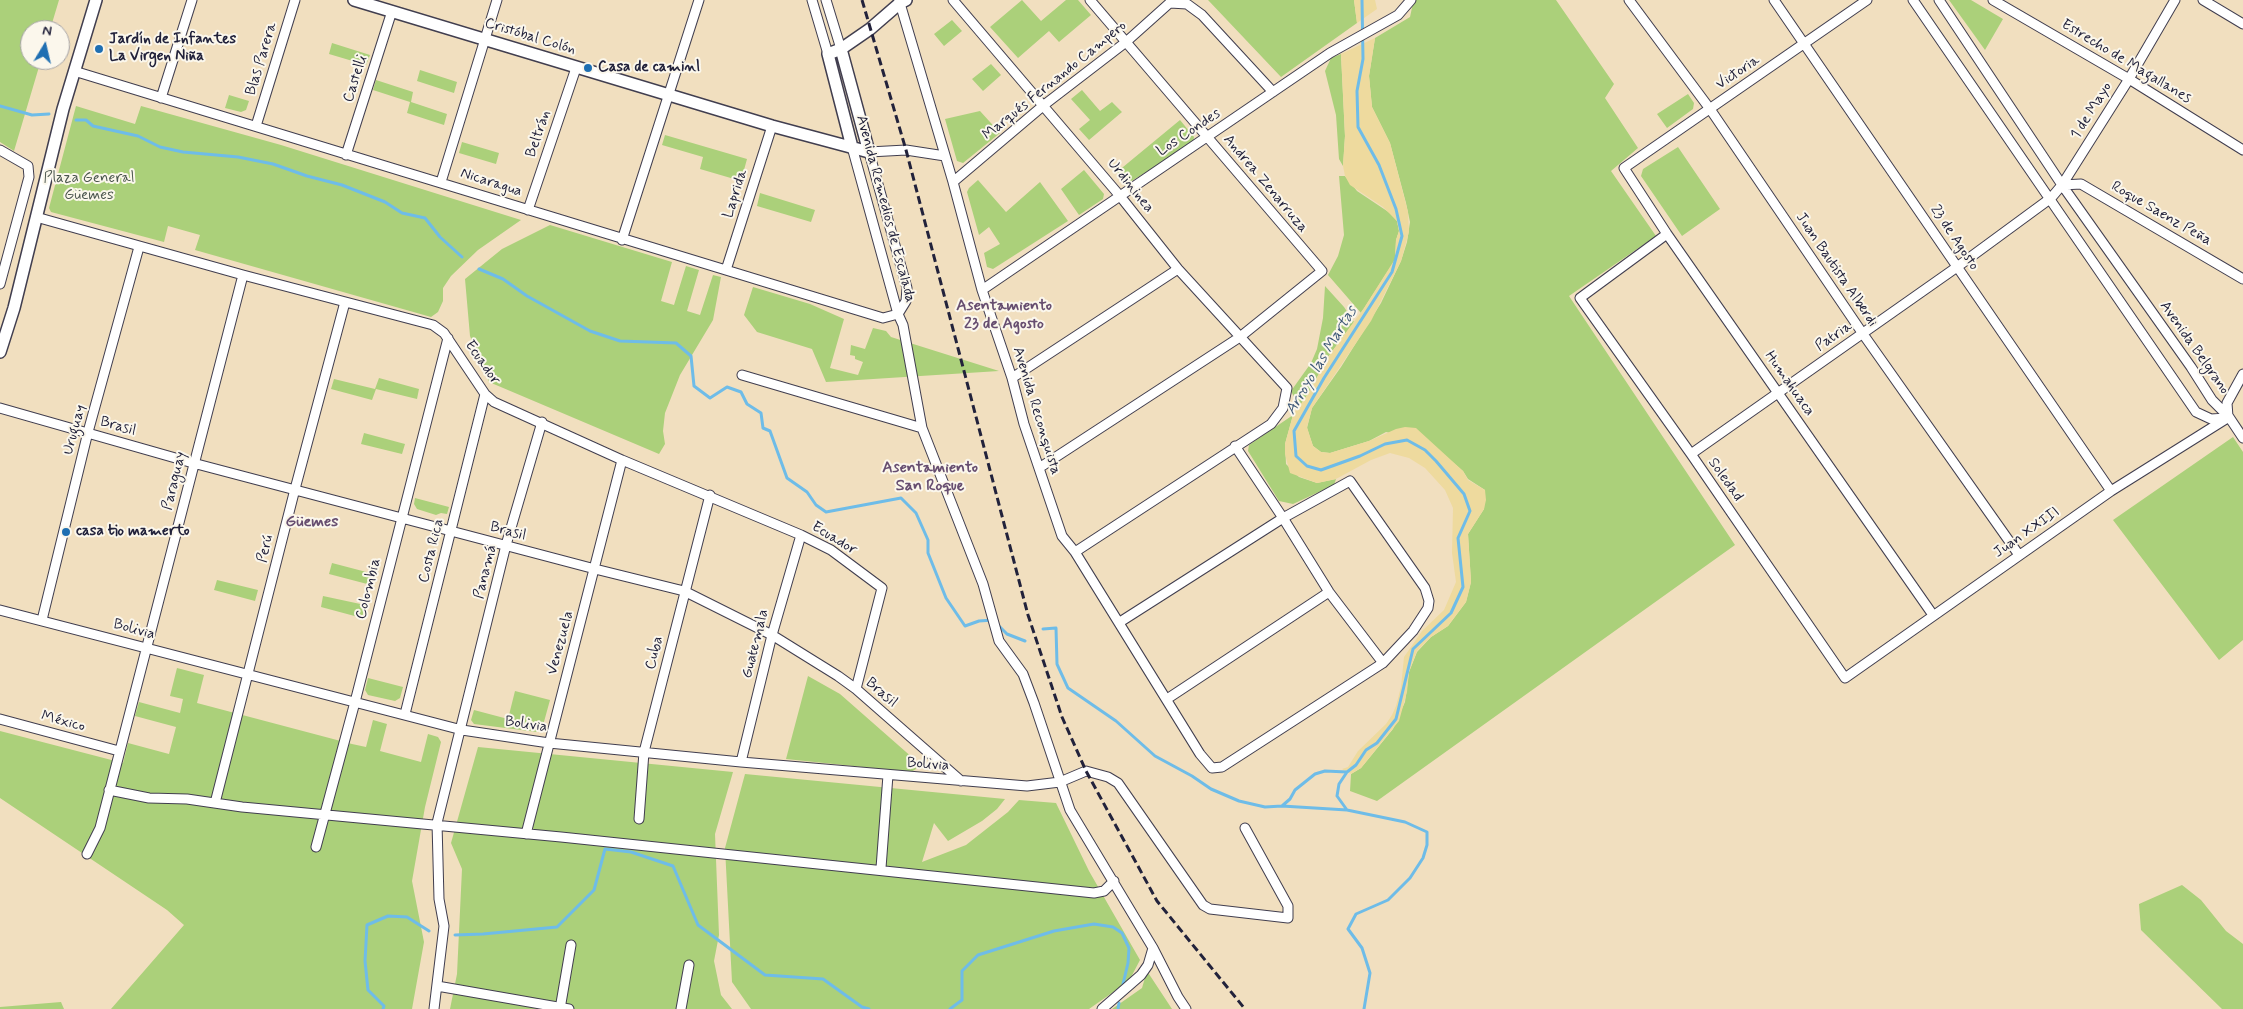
<!DOCTYPE html>
<html>
<head>
<meta charset="utf-8">
<style>
	body { margin:0 }
	#map { position:relative; width:2243px; height:1009px; overflow:hidden; background:#f1dfbf; font-family:Mynerve,sans-serif }
	canvas { display:block }
	.north { position:absolute; left:20px; top:20px; width:50px; height:50px; box-sizing:border-box; background:#fbf7ec; border:1px solid #a4a2a5; border-radius:50%; rotate:9deg; font-size:14px; font-weight:700; line-height:20px; text-align:center; color:#22223b }
	.north::after { content:''; display:block; margin:auto; width:18px; height:22px; background:#1f6fb2; clip-path:polygon(50% 0,100% 100%,50% 72%,0 100%) }
</style>
</head>
<body>
<div id="map">
<canvas width="2243" height="1009"></canvas>
<div class="north">N</div>
</div>
<script>
const ctx = document.querySelector('canvas').getContext('2d');
ctx.lineJoin = 'round';
function paint(path, color) { ctx.fillStyle = color; ctx.fill(path, 'evenodd'); }
const shape = rows => new Path2D(rows.map(r => 'M' + r).join(''));
function stroke(path, color, width, dash) { ctx.strokeStyle = color; ctx.lineWidth = width; ctx.lineCap = dash ? 'butt' : 'round'; ctx.setLineDash(dash || []); ctx.stroke(path); }
function label(font, color, halo, rows, align = 'center') {
  ctx.font = font + ' Mynerve,sans-serif'; ctx.lineWidth = 4; ctx.setLineDash([]); ctx.textBaseline = 'middle'; ctx.strokeStyle = halo; ctx.fillStyle = color; for (const [text, x, y, turn = 0] of rows) {
    ctx.save(); ctx.translate(x, y); ctx.rotate((+turn || 0) * Math.PI / 180); ctx.textAlign = isNaN(turn) ? turn : align; if (halo) ctx.strokeText(text, 0, 0); ctx.fillText(text, 0, 0); ctx.restore();
  }
}
const green = shape([
	[0,0,59,0,50,30,30,30,30,60,41,60,14,151,0,142],
	[1022,0,1041,21,1066,0,1078,0,1091,15,1059,42,1049,31,1018,58,990,27],
	[1208,0,1354,0,1357,23,1281,77],
	[1416,0,1556,0,1614,84,1605,98,1638,148,1611,171,1656,236,1569,296,1735,545,1377,801,1350,791,1351,774,1361,768,1393,729,1405,702,1409,672,1417,652,1431,637,1448,626,1466,602,1471,582,1468,534,1484,509,1485,490,1468,479,1463,471,1426,440,1386,432,1369,441,1330,453,1321,452,1313,446,1307,428,1312,408,1341,367,1381,303,1401,261,1407,242,1410,222,1406,203,1390,143,1372,107,1369,76,1375,38,1410,17,1413,3],
	[1949,0,1971,0,2003,19,1985,50],
	[952,20,962,31,944,46,934,34],
	[332,43,370,55,366,65,329,54],
	[1341,54,1345,136,1343,166,1339,159,1336,115,1325,71,1331,58],
	[991,64,1001,75,983,91,972,79],
	[420,70,457,82,454,93,417,81],
	[376,80,413,92,411,102,447,114,444,125,407,113,410,102,373,90],
	[1082,90,1100,111,1112,102,1122,112,1089,140,1079,129,1090,120,1071,99],
	[1688,94,1694,103,1693,109,1667,128,1657,114],
	[229,95,249,101,246,110,241,112,225,108],
	[76,106,135,124,141,106,281,145,521,220,478,250,451,276,443,288,443,301,438,312,431,317,195,250,200,235,168,226,164,242,51,212,49,208],
	[980,111,1000,133,963,163,957,161,945,119],
	[1180,120,1194,137,1193,143,1130,182,1125,181,1117,172],
	[665,135,747,159,741,181,700,169,703,157,662,145],
	[462,142,499,153,496,164,459,153],
	[1678,147,1720,209,1682,236,1641,176,1643,169],
	[1084,170,1104,194,1103,199,1079,215,1061,189],
	[1339,176,1345,176,1357,191,1390,213,1397,221,1399,231,1396,240,1395,260,1361,313,1328,275,1338,256,1344,235],
	[978,180,1006,212,1040,182,1068,221,993,269,987,267,984,253,1000,244,989,227,979,235,967,192,969,188],
	[760,193,815,210,811,222,757,206],
	[550,225,672,262,661,301,674,305,686,266,699,270,687,311,700,315,713,275,721,277,713,320,680,375,665,413,663,431,665,444,659,454,489,382,470,336,465,279,502,249],
	[1325,286,1344,307,1354,322,1328,357,1308,394,1299,407,1291,391,1311,363,1317,349,1323,318],
	[753,287,810,304,844,319,830,368,858,375,863,362,855,359,855,356,850,355,851,345,865,349,873,328,886,331,891,337,999,371,826,382,812,349,757,332,744,315],
	[379,378,419,389,417,399,376,389,372,400,331,389,334,379,375,389],
	[1293,415,1285,444,1286,464,1299,477,1317,483,1336,479,1334,485,1293,504,1279,501,1248,451,1249,445],
	[364,433,405,444,402,454,361,444],
	[2233,437,2243,452,2243,640,2219,660,2113,520],
	[415,498,449,507,447,514,441,513,436,515,417,509,414,504],
	[332,563,374,574,371,585,329,574],
	[217,580,258,590,255,601,214,590],
	[323,596,365,605,362,618,321,607],
	[177,668,204,675,197,703,352,744,366,747,373,720,387,724,380,751,421,762,428,734,438,737,441,742,425,807,412,881,424,942,412,1009,111,1009,184,925,167,910,0,798,0,731,123,763,128,743,169,754,176,727,135,716,139,702,180,713,183,699,170,696],
	[808,676,840,694,914,759,917,764,916,769,911,772,786,759],
	[368,678,403,687,400,698,395,701,368,695,365,690],
	[515,691,550,700,542,729,537,732,474,724,471,720,474,710,508,719],
	[478,747,733,772,715,834,719,935,714,961,721,995,732,1009,450,1009,457,974,462,869,451,843],
	[745,774,1005,799,997,809,982,821,948,841,934,823,922,862,966,845,1008,812,1019,800,1056,803,1089,871,1140,960,1129,981,1089,1009,751,1009,732,982,725,848],
	[2182,885,2201,900,2226,931,2243,944,2243,1009,2222,1009,2141,930,2139,904],
	[1147,971,1172,1009,1112,1009,1142,988],
	[61,1002,64,1009,0,1009,0,1007]
]);
const sand = shape([
	[1354,0,1375,0,1377,9,1357,23],
	[1375,38,1369,76,1372,107,1390,143,1408,212,1409,232,1401,261,1371,321,1312,408,1307,427,1310,437,1313,446,1321,452,1330,453,1369,441,1396,429,1405,427,1416,428,1463,471,1468,480,1485,490,1486,500,1484,509,1468,534,1471,582,1466,602,1448,626,1431,637,1417,651,1409,672,1407,692,1399,721,1361,768,1351,774,1342,769,1348,767,1358,751,1386,724,1392,715,1396,706,1401,687,1404,657,1422,631,1444,610,1456,582,1452,553,1453,508,1445,490,1425,468,1409,458,1390,453,1371,460,1336,479,1317,483,1290,473,1285,454,1285,444,1293,415,1308,394,1328,357,1364,308,1395,259,1396,240,1399,231,1397,221,1383,207,1350,185,1345,176,1343,166,1345,136,1341,54]
]);
const stream = shape([
	[1362,0,1363,59,1357,91,1358,127,1379,165,1396,209,1402,236,1392,272,1324,378,1294,431,1296,456,1307,466,1321,470,1360,456,1385,444,1407,440,1425,450,1436,461,1464,494,1470,511,1458,538,1463,587,1451,613,1413,649,1396,719,1377,743,1366,750,1356,765,1347,772,1339,784,1337,796,1347,810,1405,822,1427,832,1427,845,1423,858,1410,878,1388,900,1356,914,1348,929,1362,948,1370,973,1364,1009],
	[0,106,32,115,49,114],
	[76,120,86,120,93,126,138,136,160,147,183,152,238,157,273,164,307,176,342,185,385,202,402,213,425,218,440,237,462,257],
	[479,269,503,279,527,296,590,331,620,341,676,343,691,356,694,386,710,398,727,387,741,392,747,404,761,413,763,428,770,431,787,478,807,492,816,505,826,512,901,498,916,513,928,540,928,553,946,598,965,626,979,621,993,620],
	[997,624,1007,634,1025,641],
	[1043,629,1056,628,1057,664,1068,688,1116,721,1155,756,1192,776,1211,789,1239,801,1265,807,1282,806,1290,799,1295,790,1315,774,1325,771,1347,772],
	[1282,806,1347,810],
	[455,935,483,934,557,927,594,890,605,849,631,852,673,866,698,925,765,975,823,979,862,1007,869,1009],
	[383,1009,384,1006,368,990,365,961,367,925,388,916,407,917,429,931],
	[950,1009,962,1000,962,971,978,955,1054,931,1094,924,1113,927,1122,933,1129,948,1128,963,1123,984],
	[1118,1009,1119,1003]
]);
const minor = shape([
	[812,0,828,54],
	[826,0,841,49],
	[899,0,953,182,982,290,1012,378,1024,424,1062,536,1075,552,1200,754,1212,768,1222,767,1383,663,1413,631,1428,608,1429,601,1425,588,1350,481,1283,518,1120,622],
	[953,0,1120,196,1178,269,1287,388,1283,408,1271,424,1075,552],
	[1629,0,1710,109,1863,334,2019,555],
	[1774,0,2111,491],
	[1867,0,1624,168,1667,234,1933,615],
	[1913,0,2196,412,2211,419,2226,418],
	[1939,0,2062,185,2191,367,2212,400,2229,417,2243,438],
	[1993,0,2129,79,2243,150],
	[2203,0,2243,24],
	[1170,3,1187,4,1202,15,1273,92],
	[74,71,883,318,898,314],
	[161,98,192,0],
	[256,126,295,0],
	[852,147,898,314,903,325,922,428,983,584,999,641,1023,674,1034,703,1070,810,1153,948,1178,997,1186,1009],
	[0,150,28,166,29,177,0,284],
	[346,155,392,11],
	[441,182,497,0],
	[953,182,1044,105,1126,42,1173,0],
	[2062,185,2081,184,2243,279],
	[528,210,576,68],
	[36,217,243,275,433,325,444,333,485,394,494,402,622,460,801,535,831,550,882,588,856,689],
	[1667,234,1580,298,1691,454,1845,678,2111,491,2229,417],
	[622,240,699,0],
	[726,270,772,126],
	[982,290,1330,53,1398,15,1411,0],
	[898,314,906,301,907,288,869,152,906,150,945,156],
	[742,375,922,428],
	[1012,378,1178,269],
	[0,408,193,463,595,569,684,591,772,635,838,676,856,689,961,781],
	[2228,417,2227,403,2243,374],
	[1235,446,1283,518,1329,592,1383,663],
	[1691,454,1957,267,2051,198,2062,185,2129,79,2175,0],
	[1039,468,1240,337,1322,271,1090,0],
	[0,610,462,730,549,743,741,762,1027,786,1060,782,1086,771,1108,777,1118,783,1203,905,1210,909,1288,918,1288,906,1245,828],
	[42,620,88,432,139,247],
	[1167,699,1329,592],
	[405,714,485,394],
	[0,719,119,751],
	[741,762,772,635,801,535],
	[109,790,149,798,187,799,242,807,561,837,1094,893,1104,891,1114,881],
	[215,803,295,489,345,302],
	[639,819,644,752,710,495],
	[526,834,622,460],
	[316,847,355,702,448,338],
	[87,854,100,828,243,275],
	[881,868,888,775],
	[437,986,569,1009],
	[434,1009,444,926,439,899,437,823,506,545,542,422],
	[560,1009,571,945],
	[681,1009,689,965],
	[1102,1009,1141,975,1148,965,1153,948]
]);
const tertiary = shape([
	[354,0,772,126,869,152,841,49],
	[852,147,828,54,841,49,870,29,900,3,906,0],
	[0,352,14,308,63,109,96,0]
]);
const rail = shape([
	[862,0,906,150,1028,615,1062,717,1086,771,1157,901,1245,1009]
]);
const markers = [
	[99,49,5,"#1f6fb2"],
	[588,68,5,"#1f6fb2"],
	[66,532,5,"#1f6fb2"]
];
const streetNames = [
	["Cristóbal Colón",530,37,17],
	["Blas Parera",262,59,-73],
	["Estrecho de Magallanes",2126,62,31],
	["Victoria",1738,73,-34],
	["Castelli",356,79,-72],
	["Marqués Fernando Campero",1055,81,-39],
	["1 de Mayo",2092,111,-58],
	["Los Condes",1189,133,-34],
	["Beltrán",539,134,-71],
	["Nicaragua",491,183,18],
	["Andrea Zenarruza",1265,184,50],
	["Urdininea",1130,186,51],
	["Laprida",736,194,-72],
	["Avenida Remedios de Escalada",885,209,75],
	["Roque Saenz Peña",2161,214,30],
	["23 de Agosto",1954,238,56],
	["Juan Bautista Alberdi",1836,270,56],
	["Patria",1834,337,-34],
	["Avenida Belgrano",2194,348,55],
	["Ecuador",482,363,55],
	["Humahuaca",1789,384,55],
	["Avenida Reconquista",1036,411,73],
	["Brasil",118,427,16],
	["Uruguay",75,430,-75],
	["Soledad",1725,480,55],
	["Paraguay",175,481,-76],
	["Brasil",508,532,15],
	["Juan XXIII",2027,533,-35],
	["Ecuador",834,539,31],
	["Perú",266,549,-76],
	["Costa Rica",432,551,-76],
	["Panamá",486,572,-76],
	["Colombia",369,589,-76],
	["Bolivia",134,630,15],
	["Venezuela",561,643,-75],
	["Guatemala",756,644,-76],
	["Cuba",655,653,-76],
	["Brasil",881,693,41],
	["México",63,722,15],
	["Bolivia",526,725,8],
	["Bolivia",928,765,4]
];
const poiNames = [
	["Jardín de Infantes",109,40],
	["La Virgen Niña",109,57],
	["Casa de caminl",598,68],
	["casa tio mamerto",76,532]
];
const parkNames = [
	["Plaza General",89,179],
	["Güemes",89,196]
];
const neighbourhoodNames = [
	["Asentamiento",1004,307],
	["23 de Agosto",1004,325],
	["Asentamiento",930,469],
	["San Roque",930,487],
	["Güemes",312,523]
];
const waterNames = [
	["Arroyo las Martas",1322,361,-59]
];
paint(green, '#abd07a');
paint(sand, '#eeda9e');
stroke(stream, '#6ebce8', 3);
stroke(minor, '#413e4f', 11);
stroke(tertiary, '#413e4f', 14);
stroke(minor, '#fff', 9);
stroke(tertiary, '#fff', 11);
stroke(rail, '#22223b', 3, [8, 4]);
for (const [x, y, r, color] of markers) { const dot = new Path2D(); dot.arc(x, y, r, 0, 2 * Math.PI); ctx.fillStyle = color; ctx.fill(dot); stroke(dot, '#fbf7ec', 2); }
label('15px', '#22223b', '#fbf7ec', streetNames);
label('bold 15px', '#22223b', '#fbf7ec', poiNames, 'left');
label('15px', '#4b564e', '#fbf7ec', parkNames);
label('bold 16px', '#674e70', '#fbf7ec', neighbourhoodNames);
label('italic 16px', '#3d5878', '#fbf7ec', waterNames);
</script>
</body>
</html>
